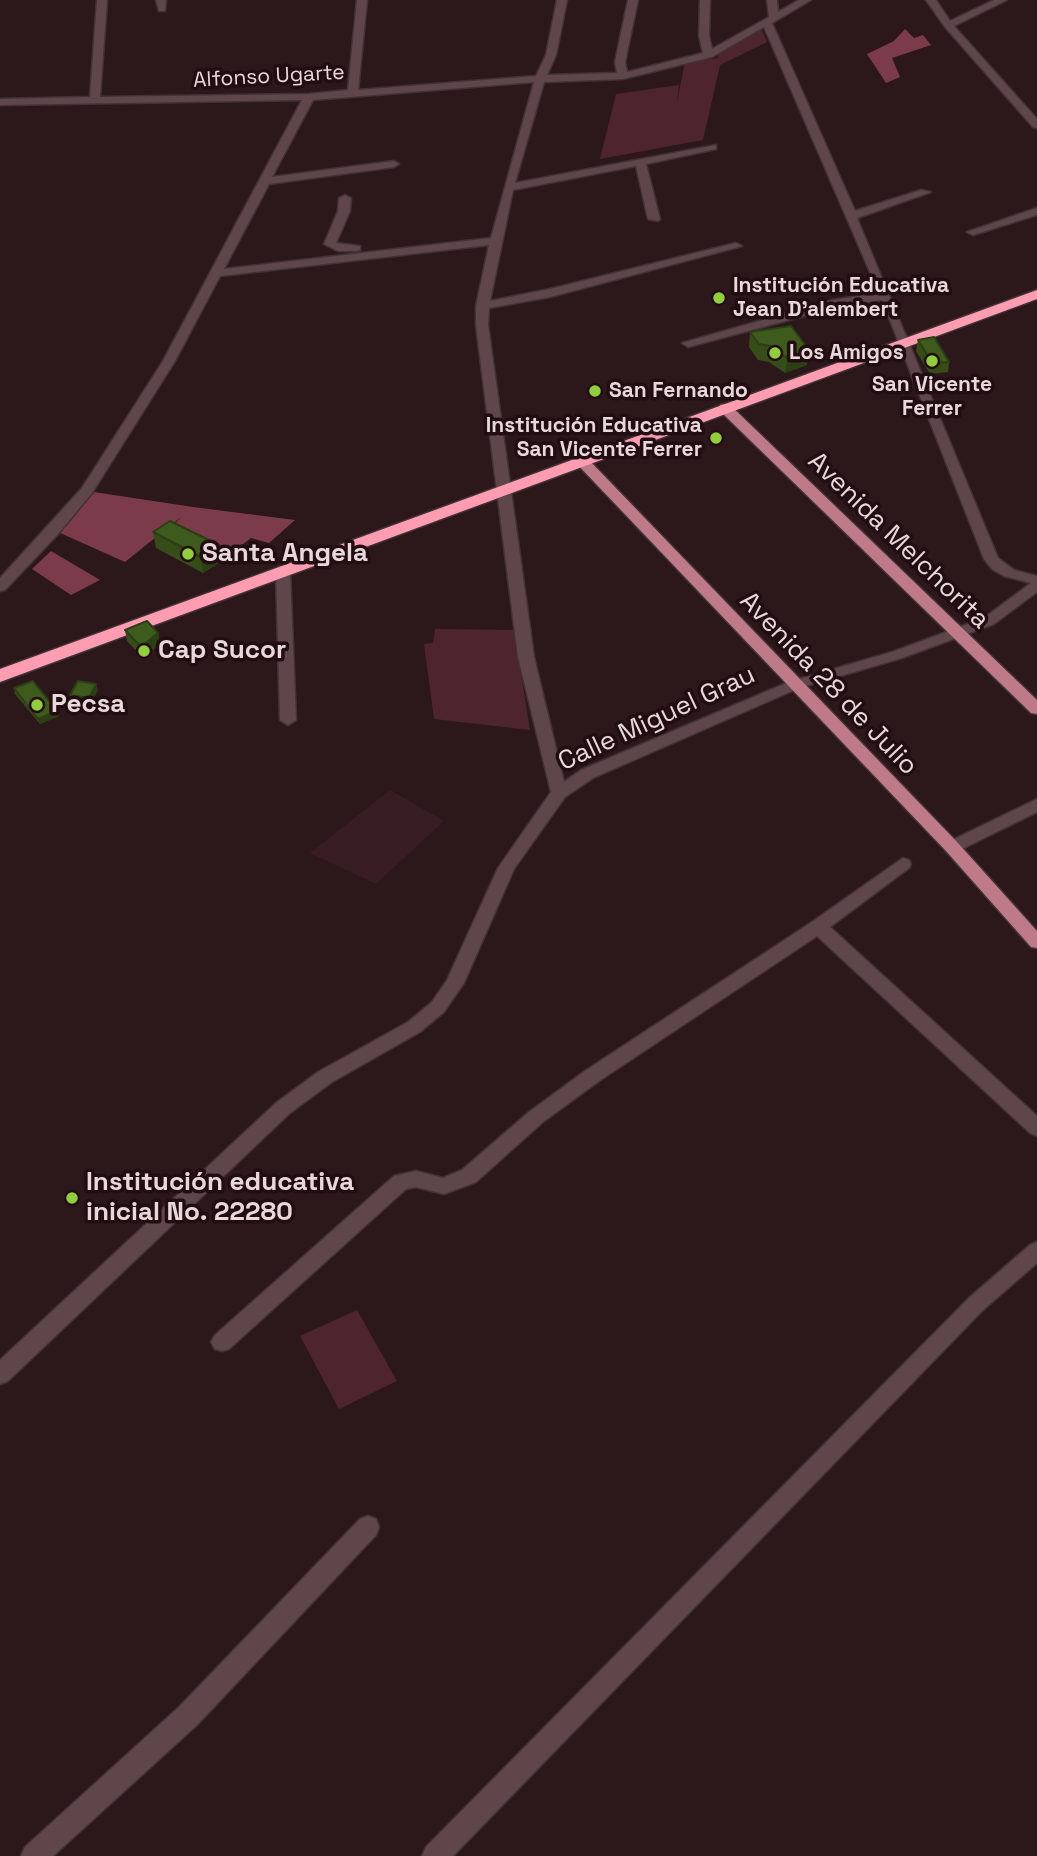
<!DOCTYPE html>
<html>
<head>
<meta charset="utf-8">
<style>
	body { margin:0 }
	canvas { display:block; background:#2c171b }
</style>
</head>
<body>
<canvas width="1037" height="1856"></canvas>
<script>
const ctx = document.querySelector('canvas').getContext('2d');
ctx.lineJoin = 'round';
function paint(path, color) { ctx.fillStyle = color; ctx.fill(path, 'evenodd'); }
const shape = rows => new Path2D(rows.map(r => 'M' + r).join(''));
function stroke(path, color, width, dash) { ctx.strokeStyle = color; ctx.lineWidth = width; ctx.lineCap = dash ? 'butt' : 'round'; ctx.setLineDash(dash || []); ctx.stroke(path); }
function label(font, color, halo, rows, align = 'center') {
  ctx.font = font + ' "Space Grotesk",sans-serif'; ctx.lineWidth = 7; ctx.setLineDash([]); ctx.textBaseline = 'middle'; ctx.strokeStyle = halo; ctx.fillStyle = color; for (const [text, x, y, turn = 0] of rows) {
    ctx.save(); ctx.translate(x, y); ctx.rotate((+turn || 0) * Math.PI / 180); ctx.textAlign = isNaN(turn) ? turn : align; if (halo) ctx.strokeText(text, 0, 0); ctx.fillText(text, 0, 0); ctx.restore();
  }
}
const built = shape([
	[390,790,444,821,376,884,310,853]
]);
const green = shape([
	[760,26,767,42,720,65,703,140,600,159,616,94,679,85,677,102,685,62,718,58,716,50],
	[435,629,514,630,530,730,434,719,424,644,433,643],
	[357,1310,397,1381,339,1409,300,1336]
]);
const forest = shape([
	[905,29,914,38,923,35,931,45,892,58,900,77,886,83,867,54,894,41],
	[94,492,193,507,295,520,269,543,251,538,229,555,169,530,181,517,125,562,58,532],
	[51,551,100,580,71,595,32,569]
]);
const minor = shape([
	[97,0,107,0,100,97,309,94,348,90,357,0,367,0,358,90,536,76,546,55,557,0,567,0,556,55,547,75,617,73,615,62,628,0,638,0,625,62,627,72,703,53,699,36,700,0,710,0,709,36,712,49,769,17,767,0,777,0,778,12,799,0,811,0,772,23,855,211,921,190,931,192,857,218,998,558,1014,570,1037,576,1037,592,994,624,902,658,799,688,593,778,565,797,514,869,464,983,444,1012,420,1032,332,1082,290,1113,8,1381,0,1384,0,1360,276,1103,318,1072,408,1022,432,1002,447,980,498,868,551,792,518,657,476,325,476,306,489,245,220,276,175,361,92,493,58,534,5,590,0,591,0,578,82,488,163,361,302,100,0,105,0,99,90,97,97,0],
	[764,27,879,293,833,300,682,343,688,347,838,307,882,300,984,559,992,569,1004,576,1031,583,984,618,892,652,789,682,581,770,564,782,534,657,488,325,489,308,550,297,742,246,736,243,550,289,490,301,513,190,636,166,648,219,658,221,660,219,646,164,716,149,716,145,515,183,544,82,623,79,712,57,764,27],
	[534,82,491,238,224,269,269,184,394,167,399,164,394,161,272,177,313,100,534,82],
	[156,0,166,0,165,11,159,11,156,0],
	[926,0,936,0,950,21,994,0,1007,0,954,26,1037,119,1037,128,1033,127,945,27,926,0],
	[345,195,351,198,350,211,336,243,360,246,360,250,356,251,338,251,324,244,338,211,339,198,345,195],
	[1037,208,1037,215,973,235,967,232,1037,208],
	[283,568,290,572,296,720,288,725,280,720,276,572,283,568],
	[1037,799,1037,812,958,851,946,851,944,847,946,843,1037,799],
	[903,858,909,860,911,864,909,868,830,927,1037,1116,1037,1136,1030,1133,817,936,599,1081,543,1122,476,1182,444,1194,416,1187,406,1189,229,1349,222,1351,215,1349,211,1342,215,1335,394,1176,416,1171,443,1178,462,1170,529,1112,585,1071,812,922,903,858],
	[1037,1242,1037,1263,983,1310,453,1856,422,1856,426,1847,969,1298,1030,1245,1037,1242],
	[368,1516,376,1519,379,1527,376,1535,197,1725,53,1856,21,1856,25,1847,179,1707,360,1519,368,1516]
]);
const major = shape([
	[725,404,730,405,1037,700,1037,714,1031,713,720,411,720,405,725,404],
	[582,457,587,458,958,843,1037,931,1037,948,1031,947,946,851,577,464,577,458,582,457]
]);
const highway = shape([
	[1037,290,1037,299,0,682,0,669,1037,290]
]);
const wall = shape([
	[750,332,809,350,807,365,785,373,769,362,758,360,749,347],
	[918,340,949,362,948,372,930,374,916,351],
	[153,532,222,561,203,573,156,548],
	[125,630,158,633,160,644,143,658,127,641],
	[14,688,57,711,59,716,40,724,15,694],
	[98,690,90,704,71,701,70,695]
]);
const shadedWall = shape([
	[809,350,807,365,785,373,787,358],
	[219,545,222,561,203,573,201,557],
	[158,633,160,644,143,658,141,647],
	[96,684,98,690,90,704,89,698],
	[57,711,59,716,40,724,38,719]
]);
const building = shape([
	[791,326,809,350,787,358,770,346,759,344,750,332,791,326],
	[934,337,949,362,932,363,918,340,934,337],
	[170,521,219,545,201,557,153,532,170,521],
	[147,621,158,633,141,647,125,630,147,621],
	[33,681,57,711,38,719,14,688,33,681],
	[78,681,96,684,89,698,70,695,78,681]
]);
const markers = [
	[719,298,7,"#91cd3f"],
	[775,353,7,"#91cd3f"],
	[932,361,7,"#91cd3f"],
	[595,391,7,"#91cd3f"],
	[716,438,7,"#91cd3f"],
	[188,554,7,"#91cd3f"],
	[144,651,7,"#91cd3f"],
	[37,705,7,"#91cd3f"],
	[72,1198,7,"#91cd3f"]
];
const farStreetnames = [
	["Alfonso Ugarte",269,77,-3]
];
const farPoinames = [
	["Institución Educativa",733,286],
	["Jean D'alembert",733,310],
	["Los Amigos",789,353],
	["San Vicente",932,385,"center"],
	["Ferrer",932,409,"center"],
	["San Fernando",609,391],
	["Institución Educativa",702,426,"right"],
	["San Vicente Ferrer",702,450,"right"]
];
const streetNames = [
	["Avenida Melchorita",898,541,44],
	["Avenida 28 de Julio",828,684,46],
	["Calle Miguel Grau",657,719,-25]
];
const poiNames = [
	["Santa Angela",202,554],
	["Cap Sucor",158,651],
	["Pecsa",51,705],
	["Institución educativa",86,1183],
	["inicial No. 22280",86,1213]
];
paint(built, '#391d24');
paint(green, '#4e242f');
paint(forest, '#7c3b4b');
stroke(minor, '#423235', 3);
stroke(major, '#423235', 3);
stroke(highway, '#423235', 3);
paint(minor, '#5f464b');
paint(major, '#be7a89');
paint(highway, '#fe9cb2');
paint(wall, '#364d19');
paint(shadedWall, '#2c3f14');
paint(building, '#3f5a1d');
stroke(building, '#2c3f14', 2);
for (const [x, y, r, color] of markers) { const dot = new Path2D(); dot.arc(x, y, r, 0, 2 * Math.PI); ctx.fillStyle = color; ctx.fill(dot); stroke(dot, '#220e12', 2.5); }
label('21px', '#e8d8db', '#220e12', farStreetnames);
label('bold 21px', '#e8d8db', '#220e12', farPoinames, 'left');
label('26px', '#e8d8db', '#220e12', streetNames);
label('bold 26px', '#e8d8db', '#220e12', poiNames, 'left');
</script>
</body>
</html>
